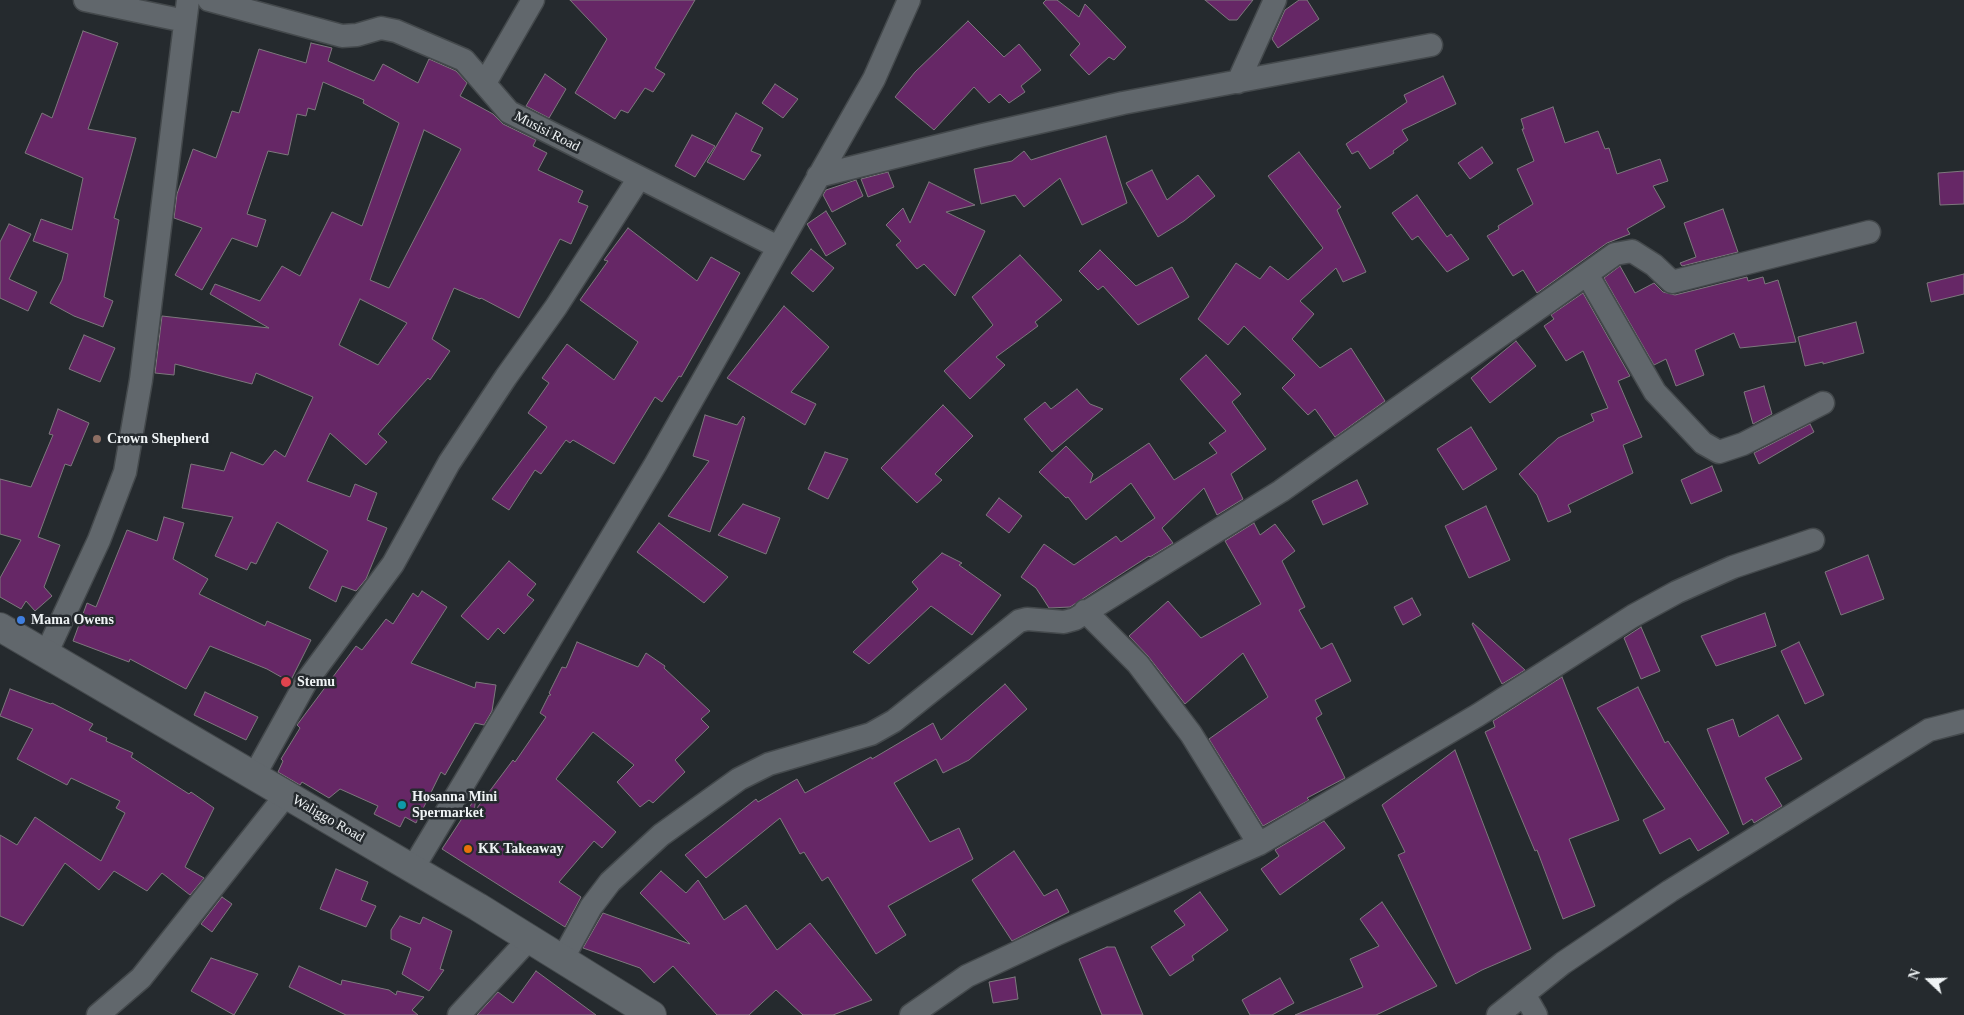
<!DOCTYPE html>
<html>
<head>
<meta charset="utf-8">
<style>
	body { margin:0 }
	#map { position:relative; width:1964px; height:1015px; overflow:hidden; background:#252a2e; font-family:Georgia,serif }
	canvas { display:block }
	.north { position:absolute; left:1904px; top:955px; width:50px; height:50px; -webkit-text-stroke:4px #252a2e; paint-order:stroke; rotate:291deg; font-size:14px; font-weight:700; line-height:20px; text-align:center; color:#eff3f5 }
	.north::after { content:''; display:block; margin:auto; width:18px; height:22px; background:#eff3f5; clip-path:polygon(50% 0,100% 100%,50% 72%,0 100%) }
</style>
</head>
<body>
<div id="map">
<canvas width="1964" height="1015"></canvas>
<div class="north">N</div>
</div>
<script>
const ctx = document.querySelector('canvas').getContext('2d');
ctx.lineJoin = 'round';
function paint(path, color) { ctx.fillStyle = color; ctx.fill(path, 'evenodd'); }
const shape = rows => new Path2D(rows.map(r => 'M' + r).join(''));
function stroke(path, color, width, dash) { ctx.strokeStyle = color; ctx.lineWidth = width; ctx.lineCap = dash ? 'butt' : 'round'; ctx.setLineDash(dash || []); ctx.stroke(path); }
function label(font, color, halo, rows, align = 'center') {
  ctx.font = font + ' Georgia,serif'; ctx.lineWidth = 5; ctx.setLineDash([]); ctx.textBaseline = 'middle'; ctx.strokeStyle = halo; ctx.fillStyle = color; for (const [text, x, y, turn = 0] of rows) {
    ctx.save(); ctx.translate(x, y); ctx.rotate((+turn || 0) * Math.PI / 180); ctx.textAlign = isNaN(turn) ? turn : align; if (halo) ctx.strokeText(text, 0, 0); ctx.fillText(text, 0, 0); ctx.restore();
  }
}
const building = shape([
	[570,0,695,0,655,68,665,74,653,92,645,88,628,113,621,110,615,119,575,93,607,39,570,0],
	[1046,0,1057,0,1079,17,1085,4,1126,47,1114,60,1109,57,1089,75,1070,55,1080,44,1043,3,1046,0],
	[1205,0,1253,0,1237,20,1229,20,1205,0],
	[1299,0,1307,0,1319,19,1278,48,1272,39,1285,10,1299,0],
	[968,21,1004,57,1019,44,1041,70,1021,86,1025,92,1009,103,1000,94,989,103,974,87,934,130,895,97,915,72,968,21],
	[83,31,118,43,88,129,136,138,114,218,119,220,104,297,113,301,103,327,74,316,50,303,62,280,68,254,33,241,41,219,72,230,83,178,25,153,42,113,52,118,83,31],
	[311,43,332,48,328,61,374,81,383,64,418,83,429,59,456,71,467,83,460,96,493,114,503,124,536,140,533,146,547,153,538,170,583,191,578,202,588,206,571,244,560,239,519,318,481,298,480,299,454,288,432,339,450,351,430,380,428,378,378,434,387,442,366,465,330,433,307,481,350,497,355,484,377,493,367,520,387,528,366,579,356,591,342,586,336,602,309,588,328,551,277,522,256,564,251,562,247,570,215,556,233,517,182,508,191,464,224,471,231,452,263,465,275,450,285,457,313,397,256,373,252,384,175,364,174,375,155,373,162,316,269,328,210,294,215,284,260,301,282,266,300,276,332,212,362,226,399,123,363,103,364,100,323,82,315,110,308,108,306,116,297,114,288,155,268,151,247,214,266,220,257,247,232,238,202,290,175,275,202,228,174,218,177,194,193,149,216,158,232,111,239,113,259,49,306,63,311,43],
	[424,130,461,149,389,288,370,280,424,130],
	[360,299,407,323,378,365,339,345,360,299],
	[545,74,566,89,549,118,526,106,545,74],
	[1443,76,1456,104,1402,130,1408,140,1393,151,1394,153,1370,169,1358,151,1352,154,1346,144,1407,102,1404,95,1443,76],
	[775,84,798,99,783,118,762,103,775,84],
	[1553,107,1565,143,1598,131,1605,149,1609,148,1617,174,1660,159,1668,181,1653,186,1665,207,1627,229,1630,234,1607,243,1537,293,1523,270,1513,276,1487,236,1499,229,1498,226,1533,204,1517,169,1534,161,1522,129,1524,129,1521,119,1553,107],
	[736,113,763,128,751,151,761,155,744,180,707,162,736,113],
	[692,135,715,146,695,177,675,166,692,135],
	[1106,136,1127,203,1082,225,1060,178,1024,207,1015,195,981,204,974,169,1012,161,1024,151,1031,160,1106,136],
	[1482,147,1493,163,1470,179,1458,163,1482,147],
	[1299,152,1341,207,1337,210,1366,272,1343,282,1336,268,1300,301,1314,314,1292,339,1320,368,1351,348,1385,401,1335,437,1315,409,1308,415,1282,388,1295,375,1244,326,1228,345,1198,319,1236,263,1260,279,1270,266,1288,280,1323,248,1268,176,1299,152],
	[1152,170,1167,200,1198,175,1215,196,1184,221,1158,237,1126,183,1152,170],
	[1964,171,1964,204,1940,205,1938,173,1964,171],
	[888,172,894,187,868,197,861,179,888,172],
	[856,180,863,196,832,212,823,195,826,190,856,180],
	[929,182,975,205,946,212,985,231,955,296,924,264,917,269,896,245,901,241,886,225,903,208,910,223,929,182],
	[1417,195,1447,237,1451,234,1469,259,1447,272,1418,236,1412,240,1392,213,1417,195],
	[1723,209,1738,252,1682,266,1680,263,1696,257,1684,223,1723,209],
	[826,211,846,244,826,256,807,224,826,211],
	[9,224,31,234,9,279,37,292,28,311,0,298,0,242,9,224],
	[628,228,697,281,711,257,740,273,681,377,679,376,662,402,655,397,614,464,573,440,570,443,566,440,541,474,535,470,509,510,492,499,547,427,528,413,549,383,542,378,567,344,614,380,638,342,580,300,608,261,604,260,628,228],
	[811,249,834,268,813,292,791,273,811,249],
	[1100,250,1136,286,1172,267,1189,297,1138,325,1103,286,1098,290,1079,271,1100,250],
	[1020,255,1062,300,1035,322,1038,326,996,357,1005,365,970,399,944,371,993,325,972,297,1020,255],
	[1620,266,1635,293,1654,283,1663,292,1675,295,1747,277,1748,281,1763,277,1765,284,1778,280,1796,342,1740,348,1734,333,1695,350,1704,375,1676,386,1666,359,1654,365,1604,278,1620,266],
	[1964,274,1964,294,1931,302,1927,283,1964,274],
	[1583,293,1630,376,1618,381,1642,437,1623,445,1633,473,1568,505,1571,512,1548,522,1537,495,1519,474,1558,438,1594,421,1591,414,1608,408,1583,351,1566,361,1544,326,1554,319,1551,315,1583,293],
	[784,306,829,347,791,392,816,404,805,425,727,378,784,306],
	[1856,322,1864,353,1823,364,1823,362,1805,366,1798,337,1856,322],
	[84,335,115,348,100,382,69,369,84,335],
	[1516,341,1536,366,1490,403,1471,378,1516,341],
	[1206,355,1241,394,1232,402,1266,449,1231,474,1243,499,1217,515,1204,488,1162,528,1173,543,1150,557,1149,556,1070,607,1049,608,1036,588,1021,577,1044,544,1074,565,1116,536,1121,542,1155,518,1131,483,1086,520,1068,497,1066,498,1039,472,1066,446,1093,474,1090,483,1149,443,1174,480,1217,453,1209,443,1226,431,1180,379,1206,355],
	[1764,386,1772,414,1753,424,1744,392,1764,386],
	[1077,389,1090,404,1103,409,1052,452,1024,419,1045,402,1051,409,1077,389],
	[943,405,973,436,935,474,942,480,917,503,881,468,943,405],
	[58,409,89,423,71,466,65,464,38,537,60,545,44,587,52,596,35,611,26,601,21,609,0,597,0,578,21,540,0,534,0,479,31,487,53,435,49,434,58,409],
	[705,415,737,425,743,416,745,418,710,532,668,516,709,461,693,456,705,415],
	[1810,424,1814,432,1759,464,1754,453,1810,424],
	[1471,427,1497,469,1463,490,1437,449,1471,427],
	[825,452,848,459,828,499,808,489,825,452],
	[1712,466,1722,491,1691,504,1681,480,1712,466],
	[1357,480,1368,504,1323,525,1312,501,1357,480],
	[999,498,1022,516,1009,533,986,515,999,498],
	[743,504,780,518,766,554,718,535,743,504],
	[1486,506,1510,560,1469,578,1445,526,1486,506],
	[164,517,184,523,173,559,208,579,199,594,265,626,267,621,311,640,290,682,267,669,210,646,186,689,130,659,129,662,73,641,87,603,96,607,127,530,157,541,164,517],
	[659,523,728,577,704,603,637,552,659,523],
	[1254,523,1260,535,1275,524,1295,551,1282,561,1305,607,1299,610,1321,649,1332,643,1351,681,1315,700,1322,714,1316,718,1345,778,1307,798,1309,800,1263,826,1209,739,1268,697,1243,653,1185,704,1148,656,1129,636,1168,601,1201,638,1261,604,1225,541,1254,523],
	[942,553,962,563,959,565,1001,595,972,635,931,606,869,664,853,652,918,589,912,582,942,553],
	[1868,555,1884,599,1841,615,1825,572,1868,555],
	[509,561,536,584,527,595,534,600,504,634,498,628,488,640,461,616,509,561],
	[422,591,447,607,411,663,475,688,476,682,496,685,492,711,484,725,475,723,445,775,441,772,416,823,405,817,400,827,374,814,378,806,340,789,329,798,302,782,300,785,278,772,283,761,281,759,300,728,297,725,356,646,362,650,386,619,393,624,413,593,418,597,422,591],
	[1412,598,1421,615,1403,625,1394,607,1412,598],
	[1765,613,1776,646,1716,666,1701,636,1765,613],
	[1473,623,1525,670,1502,684,1472,624,1473,623],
	[1641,627,1660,671,1641,679,1624,638,1641,627],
	[577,642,638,667,646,653,665,666,664,668,710,711,701,719,709,727,675,760,685,772,653,803,649,800,640,807,617,782,634,765,593,732,556,779,616,832,602,848,594,841,559,882,581,897,565,927,442,849,476,797,474,812,513,760,515,762,546,717,540,713,549,695,551,695,549,693,562,667,566,668,577,642],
	[1799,642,1824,695,1805,704,1781,651,1799,642],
	[1562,677,1619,820,1569,839,1595,906,1563,919,1537,850,1535,851,1485,732,1495,727,1493,721,1562,677],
	[1005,684,1027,709,969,760,943,773,936,759,894,783,930,842,959,828,973,859,888,906,906,935,876,954,828,877,822,881,804,852,800,854,780,818,706,878,685,855,756,799,758,802,797,779,805,793,871,757,872,759,933,723,941,740,1005,684],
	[1638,687,1665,743,1668,741,1729,833,1698,851,1690,838,1660,854,1643,820,1665,809,1597,708,1638,687],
	[10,689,51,704,52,703,93,724,89,730,107,738,106,741,133,753,131,757,189,794,191,792,214,808,185,867,204,878,190,895,162,873,147,891,114,871,99,890,65,863,23,926,0,916,0,835,17,845,35,817,101,861,125,813,116,808,120,801,71,778,67,785,17,759,33,729,0,716,10,689],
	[205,692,258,717,246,740,194,715,205,692],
	[1778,715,1802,759,1765,778,1782,806,1754,823,1752,819,1743,825,1707,729,1733,719,1739,737,1778,715],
	[1455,750,1531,949,1482,970,1456,984,1398,855,1405,852,1382,805,1455,750],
	[1324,821,1345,848,1280,895,1261,869,1279,856,1275,850,1324,821],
	[1014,851,1044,896,1057,889,1069,912,1012,941,972,880,1014,851],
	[336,869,368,882,361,900,376,906,366,927,320,909,336,869],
	[661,871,686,893,698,880,724,920,746,905,777,950,810,923,872,1000,833,1015,803,1015,776,990,749,1015,717,1015,673,966,654,983,640,968,583,948,603,913,690,944,640,893,661,871],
	[1200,892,1228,930,1192,956,1194,960,1170,976,1151,947,1185,925,1174,911,1200,892],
	[222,897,232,904,212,932,201,924,222,897],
	[1382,902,1437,986,1376,1015,1295,1015,1363,987,1350,959,1379,946,1360,919,1382,902],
	[400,916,420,924,423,917,452,931,440,969,444,970,429,991,402,974,411,948,391,939,391,930,400,916],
	[1107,947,1115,947,1143,1015,1102,1015,1079,959,1107,947],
	[211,958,258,974,234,1015,191,991,211,958],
	[299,966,341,985,342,980,389,990,396,995,397,991,424,997,412,1010,418,1015,346,1015,289,987,299,966],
	[536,971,596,1015,477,1015,498,992,513,1003,536,971],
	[1015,977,1018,999,993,1003,989,982,1015,977],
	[1280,978,1294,1003,1272,1015,1250,1015,1242,1000,1280,978]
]);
const minor = shape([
	[85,0,185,21],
	[209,0,342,36,357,35,381,28,396,31,464,60,509,112,778,247],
	[1238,82,1275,0],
	[485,83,533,0],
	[818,176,983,135,1123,103,1431,45],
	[1587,274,1655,392,1703,443,1719,452,1743,444,1823,403],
	[1085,611,1138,664,1191,734,1259,844],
	[46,654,99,540,125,472,141,380,188,0],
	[254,776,306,682,393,564,449,463,506,377,556,307,639,178],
	[413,868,655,465,874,79,909,0],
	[563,958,591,907,610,882,661,835,739,779,769,764,871,734,894,721,1019,621,1027,619,1064,622,1075,619,1281,491,1615,254,1632,251,1654,265,1672,282,1869,232],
	[1524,994,1536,1015],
	[98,1015,141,978,286,795],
	[459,1015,530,938],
	[911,1015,967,976,1057,934,1259,844,1478,715,1633,616,1677,592,1733,567,1813,540],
	[1498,1015,1563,963,1670,891,1929,730,1964,721]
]);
const tertiary = shape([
	[0,627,478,907,652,1015]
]);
const markers = [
	[97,439,5,"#8d6e63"],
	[21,620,5,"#3f7fe0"],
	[286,682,6,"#e0444e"],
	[402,805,5,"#0f9aa8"],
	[468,849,5,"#e8710a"]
];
const streetNames = [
	["Musisi Road",547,132,27],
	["Waliggo Road",328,819,30]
];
const poiNames = [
	["Crown Shepherd",107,439],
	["Mama Owens",31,620],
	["Stemu",297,682],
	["Hosanna Mini",412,797],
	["Spermarket",412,813],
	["KK Takeaway",478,849]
];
paint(building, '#662766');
stroke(building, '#7d787d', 1);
stroke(minor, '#44494c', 25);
stroke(tertiary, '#44494c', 30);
stroke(minor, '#61676c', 22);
stroke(tertiary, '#61676c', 28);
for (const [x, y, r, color] of markers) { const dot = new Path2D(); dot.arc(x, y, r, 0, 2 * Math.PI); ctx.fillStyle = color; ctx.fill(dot); stroke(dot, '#252a2e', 2); }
label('14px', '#eff3f5', '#252a2e', streetNames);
label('bold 14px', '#eff3f5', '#252a2e', poiNames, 'left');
</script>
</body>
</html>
